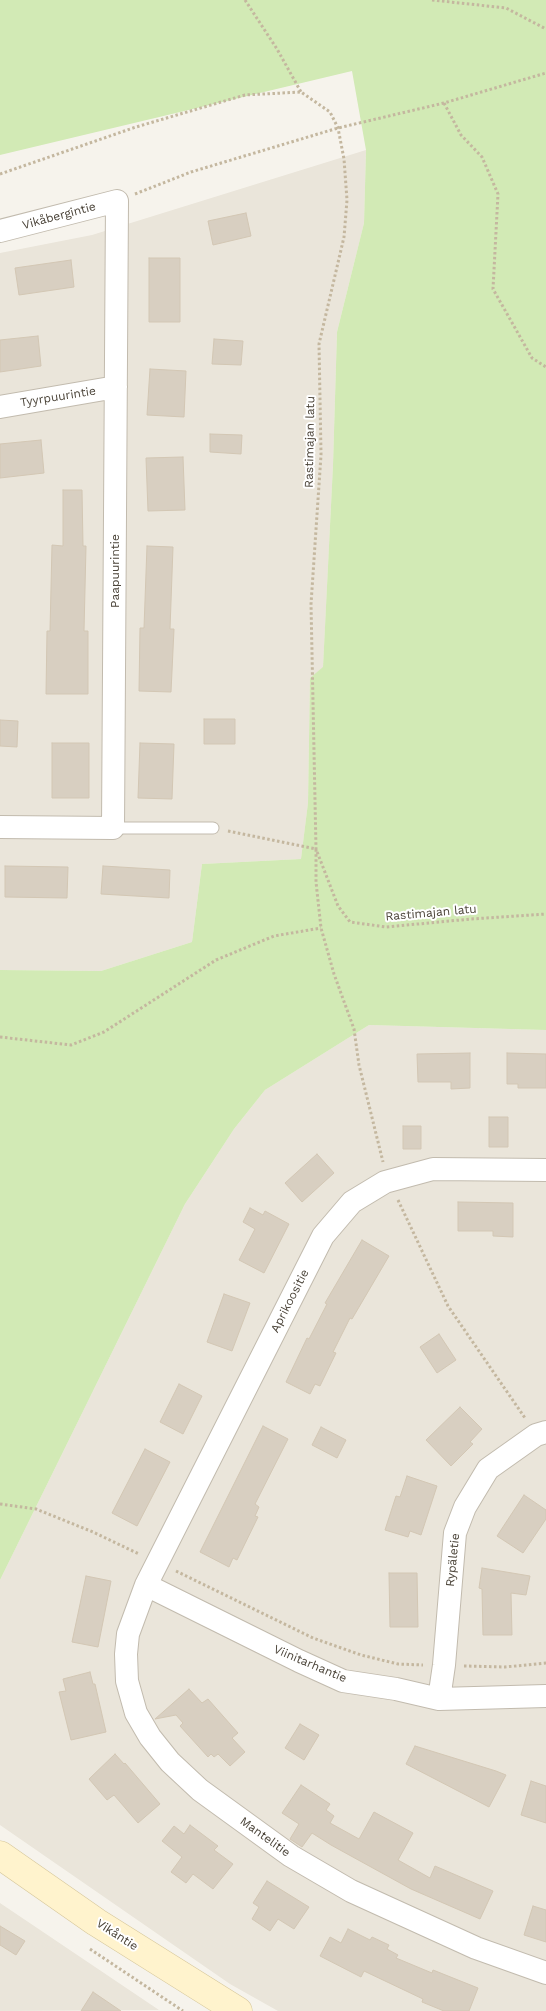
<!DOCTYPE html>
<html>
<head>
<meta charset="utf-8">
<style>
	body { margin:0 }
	canvas { display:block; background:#f6f3ec }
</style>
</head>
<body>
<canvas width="546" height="2011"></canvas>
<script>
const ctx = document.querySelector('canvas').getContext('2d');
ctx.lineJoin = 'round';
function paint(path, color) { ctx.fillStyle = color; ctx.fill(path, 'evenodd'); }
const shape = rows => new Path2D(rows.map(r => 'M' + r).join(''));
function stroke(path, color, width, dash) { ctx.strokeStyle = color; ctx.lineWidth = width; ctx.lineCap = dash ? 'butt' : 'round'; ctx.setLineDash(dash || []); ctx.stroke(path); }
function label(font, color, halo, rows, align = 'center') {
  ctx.font = font + ' "Work Sans",sans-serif'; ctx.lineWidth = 4; ctx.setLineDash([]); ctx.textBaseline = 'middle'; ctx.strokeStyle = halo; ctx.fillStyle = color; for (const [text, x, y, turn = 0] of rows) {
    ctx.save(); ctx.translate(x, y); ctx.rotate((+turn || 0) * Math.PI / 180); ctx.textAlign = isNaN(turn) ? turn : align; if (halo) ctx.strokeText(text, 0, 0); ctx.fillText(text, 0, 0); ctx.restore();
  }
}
const residential = shape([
	[366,150,364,223,337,332,333,465,323,668,310,679,308,803,301,859,202,864,192,942,101,971,0,970,0,253,92,235],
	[369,1025,546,1030,546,2011,278,2011,230,1984,0,1825,0,1580,185,1204,234,1129,265,1090],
	[0,1903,159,2010,0,2011]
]);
const green = shape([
	[0,0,546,0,546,1030,369,1025,265,1090,234,1129,185,1204,0,1580,0,970,101,971,192,942,202,864,301,859,308,803,310,678,323,667,333,465,337,332,364,223,366,150,352,71,0,155]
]);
const building = shape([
	[246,213,251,236,213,245,208,221,246,213],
	[149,258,180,258,180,322,149,322,149,258],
	[71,260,74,287,19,295,15,268,71,260],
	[38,336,41,366,0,372,0,340,38,336],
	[214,339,243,341,241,365,212,364,214,339],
	[150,369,186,371,184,417,147,415,150,369],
	[210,434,242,435,241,454,210,452,210,434],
	[41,440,44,473,0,478,0,444,41,440],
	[183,457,185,510,148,511,146,458,183,457],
	[63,490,82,490,83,546,86,546,84,631,88,631,88,694,46,694,47,631,50,631,52,545,63,546,63,490],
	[147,546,173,547,170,629,174,629,171,692,139,691,140,628,144,628,147,546],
	[204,719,235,719,235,744,204,744,204,719],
	[0,720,18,721,17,747,0,746,0,720],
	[52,743,89,743,89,798,52,798,52,743],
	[140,743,174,744,172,799,138,798,140,743],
	[5,866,68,867,67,898,5,897,5,866],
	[103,866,170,870,169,898,101,894,103,866],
	[470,1053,470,1088,451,1089,451,1082,418,1082,417,1054,470,1053],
	[507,1053,546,1054,546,1088,518,1088,518,1084,507,1084,507,1053],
	[489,1117,508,1117,508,1147,489,1147,489,1117],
	[403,1126,421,1126,421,1149,403,1149,403,1126],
	[317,1154,334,1173,302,1202,285,1183,317,1154],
	[458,1202,513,1203,513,1237,493,1236,493,1231,458,1231,458,1202],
	[250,1208,263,1215,265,1211,289,1224,264,1273,239,1260,255,1229,243,1222,250,1208],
	[362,1240,389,1256,352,1319,350,1318,333,1352,336,1353,320,1386,315,1384,310,1394,286,1382,307,1338,309,1339,327,1304,325,1303,362,1240],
	[224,1294,250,1303,232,1351,207,1342,224,1294],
	[439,1334,456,1360,437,1373,420,1347,439,1334],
	[179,1384,202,1396,183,1434,160,1422,179,1384],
	[460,1407,482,1429,470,1442,473,1444,451,1466,426,1440,460,1407],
	[263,1426,288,1439,255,1504,259,1507,255,1516,258,1517,237,1560,233,1558,229,1567,200,1552,263,1426],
	[321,1427,346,1440,337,1458,312,1445,321,1427],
	[145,1449,170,1462,137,1526,112,1513,145,1449],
	[407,1476,437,1486,421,1535,410,1531,408,1537,385,1530,396,1496,400,1497,407,1476],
	[524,1495,546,1510,546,1519,523,1553,497,1536,524,1495],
	[482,1568,530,1576,526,1595,511,1593,512,1635,483,1635,482,1589,479,1588,482,1568],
	[389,1573,417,1573,418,1627,390,1627,389,1573],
	[86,1576,111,1581,98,1647,72,1642,86,1576],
	[90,1672,93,1684,95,1684,106,1732,71,1740,59,1692,66,1691,63,1679,90,1672],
	[189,1689,202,1703,208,1699,238,1733,232,1738,245,1752,230,1766,218,1754,214,1757,211,1754,208,1757,180,1726,183,1723,176,1715,155,1719,189,1689],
	[300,1724,319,1735,304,1760,285,1748,300,1724],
	[415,1746,496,1771,506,1775,489,1807,406,1764,415,1746],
	[115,1754,124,1764,125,1763,160,1804,138,1823,114,1795,107,1800,89,1779,115,1754],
	[531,1781,546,1786,546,1823,521,1815,531,1781],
	[301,1785,330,1804,326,1810,334,1816,330,1823,359,1839,374,1812,413,1833,398,1860,430,1878,435,1866,493,1891,480,1919,411,1889,331,1845,312,1833,302,1847,290,1839,299,1824,282,1813,301,1785],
	[190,1825,218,1846,214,1850,233,1864,213,1889,193,1874,186,1883,171,1872,182,1857,162,1841,174,1826,184,1834,190,1825],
	[267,1881,309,1907,294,1929,278,1919,270,1931,252,1919,259,1907,253,1903,267,1881],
	[533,1906,546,1910,546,1942,524,1935,533,1906],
	[0,1926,25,1941,16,1955,0,1945,0,1926],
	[348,1929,370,1940,372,1937,389,1945,387,1949,398,1955,396,1958,432,1973,433,1970,478,1988,469,2011,444,2011,422,2002,423,1999,364,1971,361,1977,320,1956,330,1937,341,1943,348,1929],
	[93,1992,121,2011,81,2011,93,1992]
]);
const path = shape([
	[245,0,277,49,301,92],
	[432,0,506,8,546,29],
	[444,103,461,135,482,157,498,194,493,289,532,358,546,367],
	[0,174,136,127,245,95,301,92,330,112,338,128,344,159,347,200,344,237,319,344,321,455,311,604,316,849,338,906,350,922,386,927,471,919,546,914],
	[135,194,191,172,338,128,444,103,546,73],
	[228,831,316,849,316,882,321,928,334,974,354,1029,359,1065,383,1162],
	[0,1037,71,1045,104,1032,216,960,274,936,321,928],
	[398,1200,448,1306,525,1418],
	[0,1504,36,1509,93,1532,139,1554],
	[176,1571,313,1638,361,1655,398,1664,423,1665],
	[464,1666,505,1667,546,1663],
	[90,1949,183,2011]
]);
const lane = shape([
	[113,828,213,828]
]);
const street = shape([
	[0,231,117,201,113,828,0,827],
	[0,407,116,387],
	[546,1170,433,1169,385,1182,352,1202,323,1236,146,1585,128,1634,126,1654,127,1681,136,1713,150,1737,170,1762,200,1790,291,1856,351,1891,476,1948,546,1973],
	[146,1585,299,1661,343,1681,396,1689,439,1699,546,1696],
	[439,1699,444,1665,455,1533,465,1507,488,1469,536,1435,546,1432]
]);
const secondary = shape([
	[0,1855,96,1922,238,2011]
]);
const streetNames = [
	["Vikåbergintie",59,216,-15],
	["Tyyrpuurintie",58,397,-9],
	["Rastimajan latu",310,442,-89],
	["Paapuurintie",115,571,-90],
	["Rastimajan latu",431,913,-5],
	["Aprikoositie",290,1301,-63],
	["Rypäletie",453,1560,-84],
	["Viinitarhantie",310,1664,23],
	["Mantelitie",265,1837,36],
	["Vikåntie",117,1935,33]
];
paint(residential, '#eae5da');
paint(green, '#d2eab5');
paint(building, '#d8cfc1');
stroke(building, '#d3c7b4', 1);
stroke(lane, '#c2bbae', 13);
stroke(street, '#c2bbae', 24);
stroke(secondary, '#d6c79b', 29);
stroke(path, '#c4b79f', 3, [2.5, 2.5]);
stroke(lane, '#fff', 11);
stroke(street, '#fff', 22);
stroke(secondary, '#fff3cd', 28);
label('12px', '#4b4439', '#fff', streetNames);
</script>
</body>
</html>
